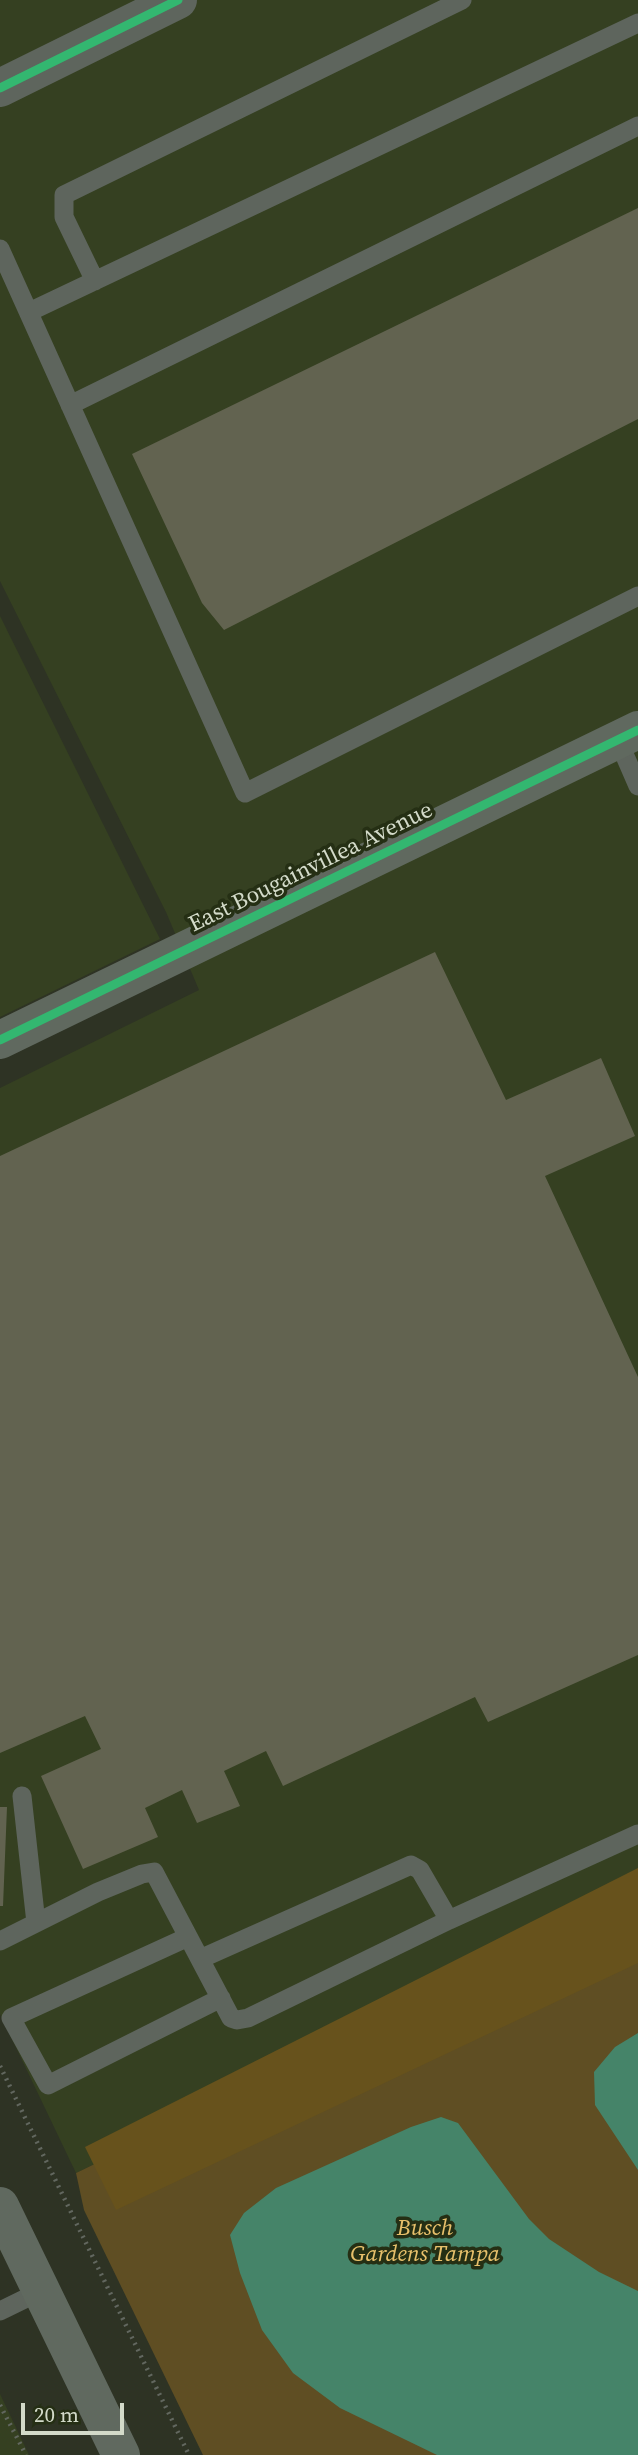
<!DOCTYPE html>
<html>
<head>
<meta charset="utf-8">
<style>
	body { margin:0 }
	#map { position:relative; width:638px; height:2455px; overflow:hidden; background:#2e3324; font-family:"Source Serif 4",serif }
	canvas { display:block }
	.scale { position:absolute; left:21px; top:2403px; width:103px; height:32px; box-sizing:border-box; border:4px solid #d3dac9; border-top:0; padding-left:9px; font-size:21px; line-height:24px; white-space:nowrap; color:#d3dac9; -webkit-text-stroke:5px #252f14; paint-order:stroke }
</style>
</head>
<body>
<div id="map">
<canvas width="638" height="2455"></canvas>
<div class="scale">20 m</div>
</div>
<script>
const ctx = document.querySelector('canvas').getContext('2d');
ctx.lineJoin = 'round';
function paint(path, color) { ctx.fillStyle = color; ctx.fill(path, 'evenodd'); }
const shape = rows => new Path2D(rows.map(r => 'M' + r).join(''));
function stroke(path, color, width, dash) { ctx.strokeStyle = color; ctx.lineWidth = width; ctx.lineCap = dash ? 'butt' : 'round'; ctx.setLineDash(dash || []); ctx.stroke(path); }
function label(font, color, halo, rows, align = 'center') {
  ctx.font = font + ' "Source Serif 4",serif'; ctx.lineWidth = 7; ctx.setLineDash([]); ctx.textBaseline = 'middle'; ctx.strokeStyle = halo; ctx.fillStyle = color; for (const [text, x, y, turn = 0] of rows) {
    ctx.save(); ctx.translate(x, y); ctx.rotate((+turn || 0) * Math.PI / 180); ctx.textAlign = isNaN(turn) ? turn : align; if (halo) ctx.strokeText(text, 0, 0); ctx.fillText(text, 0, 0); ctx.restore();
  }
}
const built = shape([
	[0,0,638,0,638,1902,76,2173,0,2014,0,1088,199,990,166,912,0,581],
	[0,616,160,939,0,1017],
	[0,2394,29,2455,0,2455]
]);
const green = shape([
	[638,1902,638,2455,203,2455,84,2210,76,2173]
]);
const forest = shape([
	[638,1868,638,1963,116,2210,85,2147]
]);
const water = shape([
	[638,2033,638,2170,595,2105,594,2072,615,2047],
	[441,2117,458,2123,529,2219,549,2239,599,2272,638,2291,638,2455,437,2455,340,2408,293,2373,262,2330,240,2273,230,2235,244,2213,276,2188,411,2127]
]);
const building = shape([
	[638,208,638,419,224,630,202,603,132,454],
	[435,952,506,1100,601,1058,635,1136,545,1176,638,1377,638,1655,488,1722,475,1697,283,1786,266,1751,224,1771,240,1806,197,1823,182,1790,145,1808,158,1837,83,1869,41,1776,101,1749,85,1716,0,1753,0,1156],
	[0,1807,7,1807,3,1906,0,1906]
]);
const path = shape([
	[0,2066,189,2455],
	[0,2405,26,2455]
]);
const lane = shape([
	[0,249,245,793,638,596],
	[95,281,64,217,64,195,462,0],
	[29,312,638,23],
	[70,405,638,126],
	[618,740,638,786],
	[22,1796,36,1923],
	[188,1937,11,2018,48,2085,221,1998],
	[0,1941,98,1892,142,1874,154,1872,231,2018,237,2020,248,2018,449,1920,638,1834],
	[200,1959,411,1865,420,1870,449,1920],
	[0,2311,41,2291]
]);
const street = shape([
	[0,88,178,0]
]);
const secondary = shape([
	[0,1040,638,730],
	[0,2206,121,2455]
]);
const cycleway = shape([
	[0,88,178,0],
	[0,1040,638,730]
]);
const streetNames = [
	["East Bougainvillea Avenue",311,868,-26]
];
const parkNames = [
	["Busch",425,2229],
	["Gardens Tampa",425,2255]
];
paint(built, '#354021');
paint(green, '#5f4e23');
paint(forest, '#67521c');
paint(water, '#458469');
paint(building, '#626350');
stroke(path, '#62675f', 4.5, [2, 5]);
stroke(lane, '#5e655d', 19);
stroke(street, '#5e655d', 38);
stroke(secondary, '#60695f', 38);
stroke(cycleway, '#33b770', 9);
label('23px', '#d3dac9', '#252f14', streetNames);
label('italic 23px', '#e7c06b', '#252f14', parkNames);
</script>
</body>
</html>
